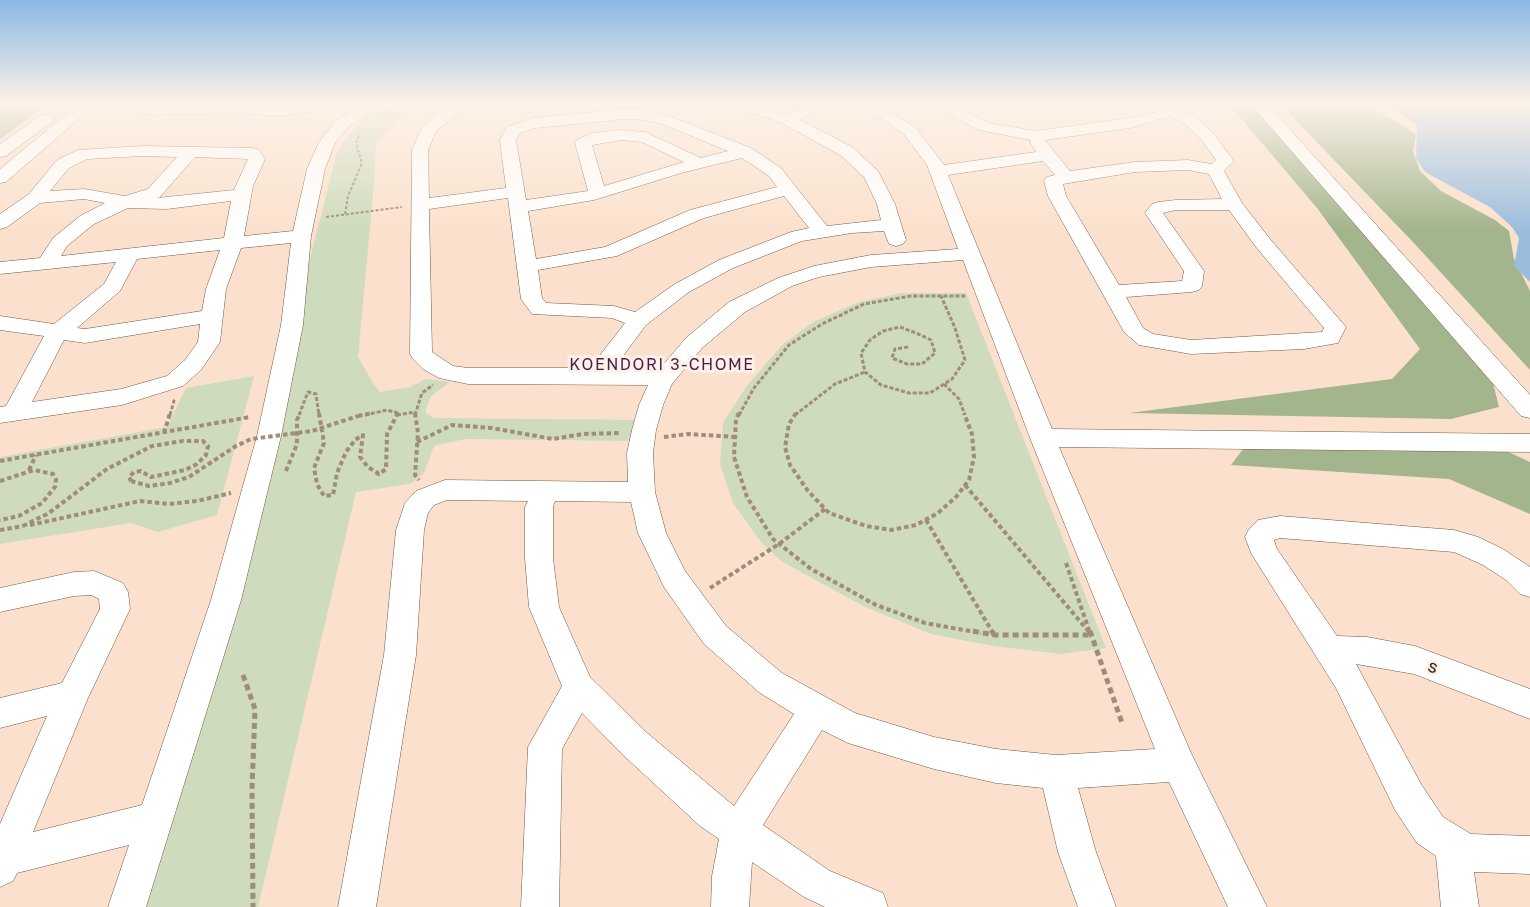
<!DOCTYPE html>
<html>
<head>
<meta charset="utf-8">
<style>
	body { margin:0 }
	canvas { display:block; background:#fbe1cd }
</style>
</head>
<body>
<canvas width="1530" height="907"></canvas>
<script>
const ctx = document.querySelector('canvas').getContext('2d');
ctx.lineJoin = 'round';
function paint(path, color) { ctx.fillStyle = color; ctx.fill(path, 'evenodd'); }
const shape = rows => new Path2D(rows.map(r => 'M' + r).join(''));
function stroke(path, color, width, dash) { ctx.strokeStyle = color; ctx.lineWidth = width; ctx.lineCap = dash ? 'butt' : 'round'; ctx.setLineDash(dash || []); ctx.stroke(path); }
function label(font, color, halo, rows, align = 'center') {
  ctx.font = font + ' "Golos Text",sans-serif'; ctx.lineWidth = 6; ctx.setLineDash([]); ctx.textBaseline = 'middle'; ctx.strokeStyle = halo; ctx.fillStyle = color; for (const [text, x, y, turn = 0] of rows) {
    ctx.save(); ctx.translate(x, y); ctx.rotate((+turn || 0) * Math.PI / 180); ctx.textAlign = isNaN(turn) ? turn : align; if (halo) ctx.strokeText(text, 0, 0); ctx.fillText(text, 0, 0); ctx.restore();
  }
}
const green = shape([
	[385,103,421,104,395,123,376,143,374,184,358,357,375,386,380,392,410,387,426,379,450,382,431,396,425,412,434,418,641,420,637,441,465,439,434,446,424,473,410,484,356,492,258,907,143,907,337,153,343,141,364,118],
	[901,293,966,293,1106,648,1061,654,993,646,931,634,863,606,781,561,761,542,733,503,720,464,723,422,747,386,781,346,813,322,859,302],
	[254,376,217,515,158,532,131,523,0,544,0,457,167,427,186,388]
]);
const forest = shape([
	[0,103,49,103,0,139],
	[1228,103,1250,103,1492,379,1499,407,1451,419,1129,413,1392,379,1420,349,1317,208],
	[1279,103,1365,103,1416,134,1413,151,1420,171,1441,191,1495,220,1509,231,1514,259,1530,291,1530,370,1413,242],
	[1243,449,1502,449,1530,462,1530,514,1449,479,1231,465]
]);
const water = shape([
	[1376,103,1530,103,1530,282,1514,266,1519,238,1512,227,1490,207,1425,172,1416,158,1417,125,1395,110]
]);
const pathFar3 = shape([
	[384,115,401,103],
	[345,214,348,196,362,163,356,143,360,133],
	[326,217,402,207]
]);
const pathFar2 = shape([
	[908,347,895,349,892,358,907,364,922,364,935,353,931,340,916,333,900,327,883,331,870,340,861,353,865,372,881,385,909,393,930,393,952,379,965,360,955,328,941,296],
	[944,384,959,399,965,415],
	[170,415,174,401,172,400],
	[299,415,308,392,316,394,319,415],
	[365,415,387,410,398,413],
	[397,415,415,412],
	[415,415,422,393,433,385],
	[739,415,754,388,789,345,822,324,864,304,911,296,966,296],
	[795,415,835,384,865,372]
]);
const pathFar1 = shape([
	[319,413,324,443,314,468,317,484,324,496,333,495,337,473,346,452,355,440,363,435,360,457,368,467,379,474,386,469,387,434,398,413],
	[415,413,418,433,415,475,419,480],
	[739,413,736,419,734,457,747,497,773,539,811,569,876,605,925,623,981,633],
	[796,413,789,424,785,447,790,465,808,491,829,513,866,526,891,530,916,525,938,513,956,497,969,480,974,457,972,434,964,413],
	[358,416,372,413],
	[164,433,170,413],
	[664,437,688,434,735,437],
	[417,442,452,425,492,428,553,439,583,434,621,433],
	[0,461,250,417],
	[29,470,36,455],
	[286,471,297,444,297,420,300,413],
	[0,481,34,470,53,474,56,479,55,487,42,503,19,516,0,520],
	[965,485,1089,632],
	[926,520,993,633],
	[30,525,140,501,169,504,197,501,231,493],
	[23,526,49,513,107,469,152,446,183,441,203,441,208,446,206,455,197,464,185,470,151,477,141,471,134,472,129,477,131,481],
	[0,530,23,526],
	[1066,563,1090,633],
	[710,588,779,544,825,509]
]);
const path = shape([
	[973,631,994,635,1091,635],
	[992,631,994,635],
	[1090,631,1122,723],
	[243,675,255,709,252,789,253,907]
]);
const minor = shape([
	[80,103,97,103,6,182,0,183,0,169,80,103],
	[131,103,150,105,251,103,280,106,323,103,311,112,280,116,237,113,149,115,137,111,131,103],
	[361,103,379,103,348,127,335,143,325,169,311,236,303,325,281,436,241,600,146,907,108,907,129,845,17,873,13,881,0,887,0,824,47,716,0,728,0,698,62,683,100,609,99,599,91,595,74,596,0,612,0,588,74,572,94,571,123,583,128,592,130,609,88,698,33,832,142,805,211,600,257,436,281,325,291,243,241,248,226,289,220,342,201,370,183,386,122,405,0,423,0,407,6,406,44,336,0,330,0,316,54,324,104,284,116,262,0,274,0,262,40,258,53,238,80,216,105,203,84,199,40,203,7,227,0,229,0,214,29,194,57,160,78,150,142,146,252,148,258,149,265,159,253,186,244,236,293,231,307,169,319,142,336,121,361,103],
	[142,156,177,157,148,189,125,196,84,189,50,191,69,168,87,159,142,156],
	[195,157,248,159,234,190,157,198,160,197,195,157],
	[231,201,224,238,61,256,67,246,94,224,128,208,167,209,231,201],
	[220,250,206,289,202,311,85,329,77,328,120,291,137,259,220,250],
	[200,324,198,342,185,360,167,376,121,389,32,402,64,340,85,343,200,324],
	[430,103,451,103,462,110,436,131,428,150,429,198,506,188,500,140,507,127,533,118,625,109,645,110,674,118,751,148,781,168,827,226,881,220,877,204,864,177,840,155,782,123,732,106,730,103,753,103,787,115,812,103,832,103,800,120,852,147,878,171,895,204,906,240,903,244,896,246,889,244,884,231,852,233,802,241,733,268,689,292,646,325,614,368,642,368,657,372,686,338,729,302,778,278,814,266,871,255,958,249,927,165,904,134,858,103,876,103,916,128,944,165,1036,152,1030,142,1031,140,979,130,927,103,947,103,989,123,1035,131,1130,118,1156,112,1166,103,1183,103,1179,108,1196,117,1212,132,1234,161,1224,171,1242,203,1270,239,1346,327,1338,343,1304,349,1191,354,1139,345,1124,332,1048,196,1044,181,1047,177,1055,175,1043,161,948,175,1052,429,1530,434,1530,452,1059,447,1191,753,1267,907,1228,907,1169,782,1078,788,1096,852,1116,907,1078,907,1058,852,1043,788,996,783,934,769,848,743,822,730,763,825,830,871,883,893,888,907,825,907,804,897,752,862,749,907,711,907,712,876,719,839,700,826,622,754,582,713,562,749,559,907,521,907,528,747,562,686,529,607,525,558,525,507,528,501,447,500,434,505,428,513,424,530,416,655,376,907,338,907,384,655,396,530,405,503,416,491,445,480,628,482,627,453,632,430,639,405,648,385,468,384,439,378,423,369,413,359,410,354,412,150,423,126,443,111,430,103],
	[1170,116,1184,123,1200,138,1216,160,1211,164,1188,160,1135,162,1070,171,1045,140,1130,128,1170,116],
	[625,119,645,120,662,124,728,151,701,158,645,132,622,130,592,133,577,140,575,143,588,191,526,200,516,140,520,133,535,128,625,119],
	[622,140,642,142,684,162,604,186,592,145,622,140],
	[742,158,769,176,777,187,690,210,605,247,536,259,528,211,594,200,681,173,742,158],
	[1188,170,1209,174,1222,199,1176,200,1158,202,1152,204,1145,213,1184,271,1182,281,1119,285,1066,196,1063,184,1135,172,1188,170],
	[784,196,809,228,791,232,719,260,675,284,635,312,614,306,546,303,542,298,538,270,617,256,704,218,784,196],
	[508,198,521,299,532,314,612,318,625,323,590,368,468,368,453,366,432,352,429,209,508,198],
	[1176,210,1229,210,1256,247,1324,328,1322,332,1191,340,1153,334,1143,328,1126,297,1192,292,1199,290,1202,286,1204,271,1163,213,1176,210],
	[963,260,1030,438,1155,749,1056,755,996,749,934,737,855,713,782,673,726,626,685,571,666,533,655,492,653,453,656,430,663,405,672,384,702,348,745,312,792,286,819,277,871,267,963,260],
	[555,501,631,502,638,533,664,587,704,644,760,693,794,714,734,806,646,732,590,677,559,607,553,558,553,507,555,501],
	[1250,103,1266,103,1530,395,1530,418,1521,416,1250,103],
	[46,114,52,116,54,119,52,122,6,156,0,157,0,144,40,116,46,114],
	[1280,516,1454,530,1478,537,1503,549,1530,567,1530,597,1520,594,1506,580,1483,565,1454,552,1280,538,1274,540,1277,549,1337,636,1367,637,1415,646,1530,689,1530,719,1414,674,1356,664,1421,784,1443,817,1471,834,1530,836,1530,874,1474,872,1479,907,1441,907,1436,856,1417,843,1395,810,1336,688,1251,553,1245,537,1249,529,1258,520,1280,516]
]);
const pathBridge = shape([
	[131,481,149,486,170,483,189,477,236,446,251,439,312,431,358,416]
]);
const neighbourhoodNames = [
	["KOENDORI 3-CHOME",662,365]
];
const nearStreetnames = [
	["s",1433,667,21]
];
paint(green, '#cedbbd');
paint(forest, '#a3b58d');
paint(water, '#9bbddd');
stroke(minor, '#725741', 1);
stroke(pathFar3, '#a08c7d', 2, [3, 2]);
stroke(pathFar2, '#a08c7d', 3, [4, 2]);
stroke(pathFar1, '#a08c7d', 4, [4.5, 3]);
stroke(path, '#a08c7d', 5, [6, 4]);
paint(minor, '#fff');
stroke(pathBridge, '#a08c7d', 4, [4.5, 3]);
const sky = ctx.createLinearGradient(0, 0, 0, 230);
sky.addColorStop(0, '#89b8e4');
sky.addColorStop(0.45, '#fdf2e8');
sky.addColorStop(1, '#fdf2e800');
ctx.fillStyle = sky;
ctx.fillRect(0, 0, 1530, 230);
ctx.letterSpacing = '1.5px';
label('16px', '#4a1d4f', '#fef1e7', neighbourhoodNames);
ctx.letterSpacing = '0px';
label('18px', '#372a21', '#fef1e7', nearStreetnames);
</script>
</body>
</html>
